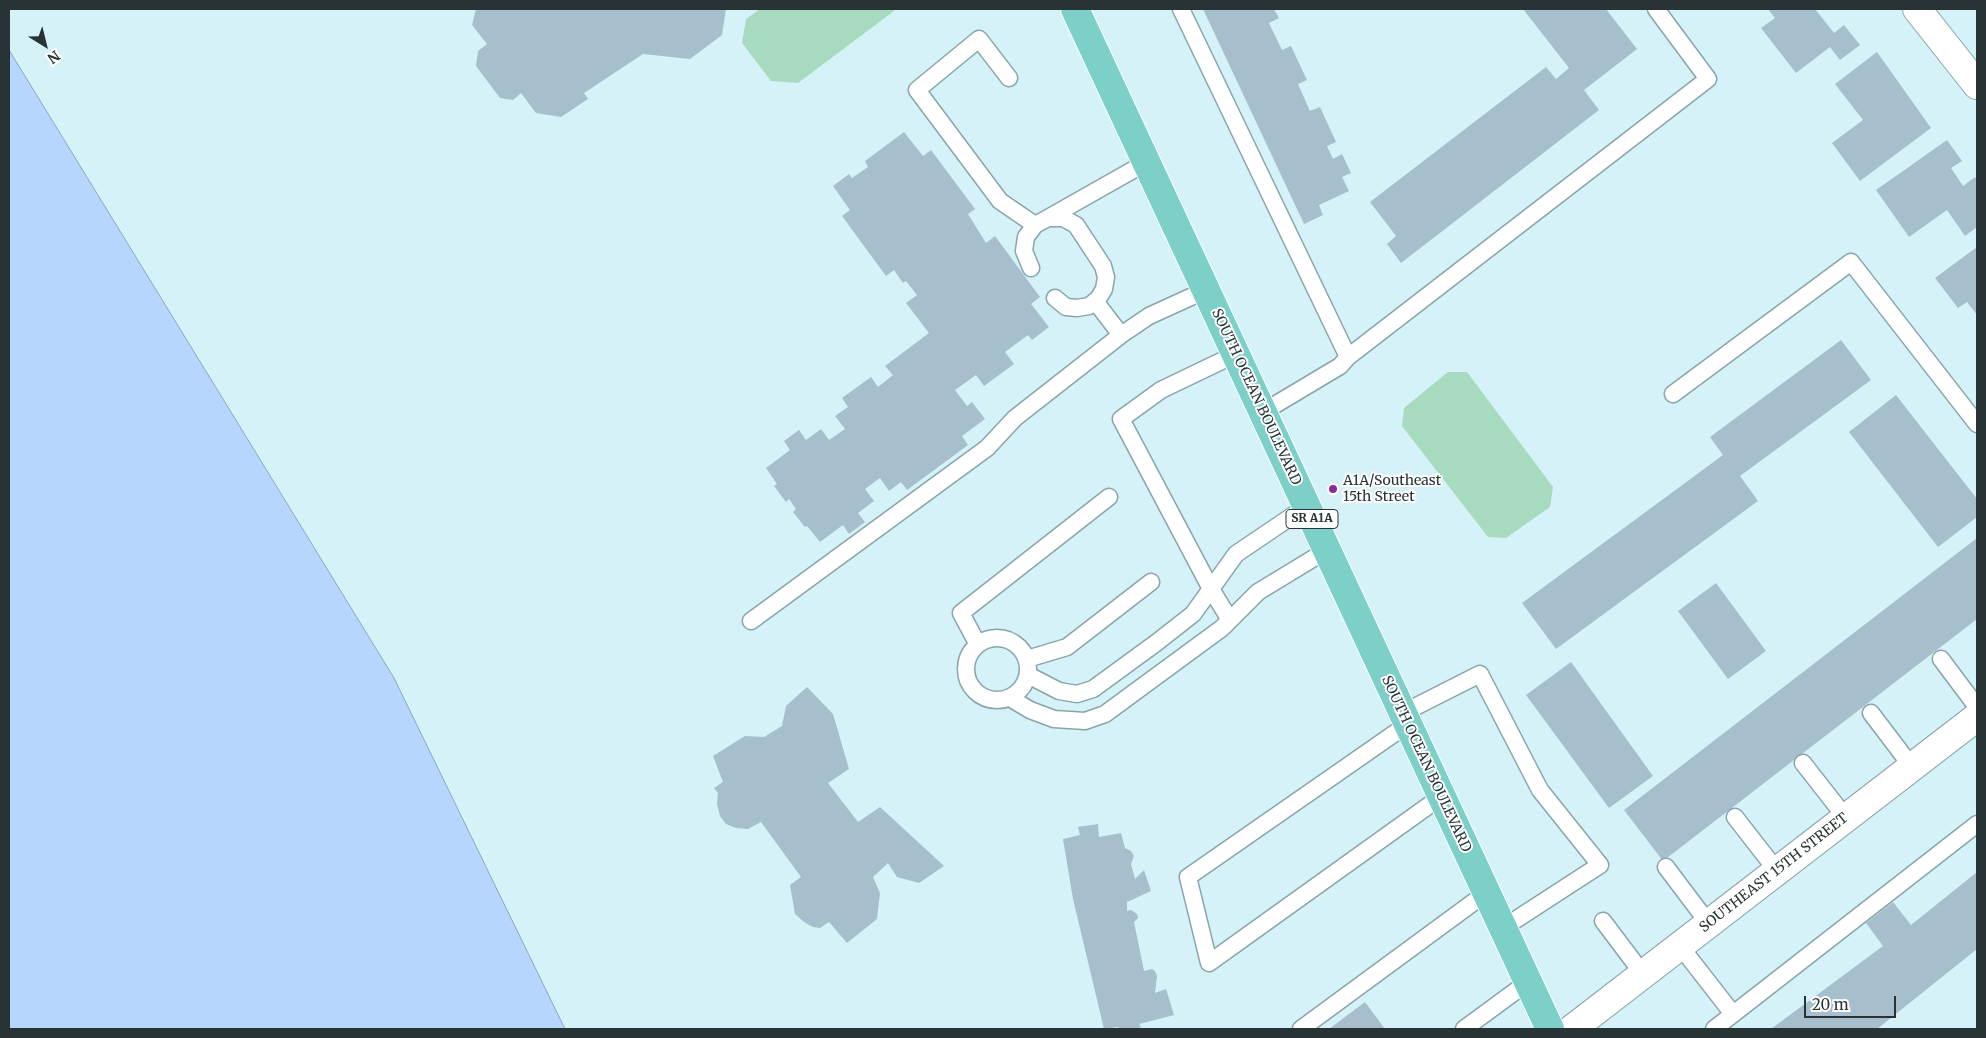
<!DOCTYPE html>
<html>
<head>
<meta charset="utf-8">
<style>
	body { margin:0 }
	#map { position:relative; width:1986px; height:1038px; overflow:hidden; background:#d4f2f7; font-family:Merriweather,serif }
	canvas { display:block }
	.frame { position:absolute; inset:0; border:10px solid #273335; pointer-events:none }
	.north { position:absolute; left:20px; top:20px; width:50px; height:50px; -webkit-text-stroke:4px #fff; paint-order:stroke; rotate:144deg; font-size:14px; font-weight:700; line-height:20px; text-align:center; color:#273335 }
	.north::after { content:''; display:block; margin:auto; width:18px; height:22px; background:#273335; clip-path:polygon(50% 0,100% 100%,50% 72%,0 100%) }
	.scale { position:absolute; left:1804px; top:996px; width:92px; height:22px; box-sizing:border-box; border:2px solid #273335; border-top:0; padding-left:6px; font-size:15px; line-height:18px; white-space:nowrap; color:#273335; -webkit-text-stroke:4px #fff; paint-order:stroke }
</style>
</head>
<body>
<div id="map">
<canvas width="1986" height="1038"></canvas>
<div class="frame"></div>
<div class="north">N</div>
<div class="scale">20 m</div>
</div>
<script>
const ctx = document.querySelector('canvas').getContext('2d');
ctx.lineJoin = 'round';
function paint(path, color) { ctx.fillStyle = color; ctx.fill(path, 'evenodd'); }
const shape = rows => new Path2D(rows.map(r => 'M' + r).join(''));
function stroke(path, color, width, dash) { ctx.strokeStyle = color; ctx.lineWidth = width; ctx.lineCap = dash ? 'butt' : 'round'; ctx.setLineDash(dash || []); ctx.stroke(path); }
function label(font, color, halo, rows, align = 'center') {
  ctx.font = font + ' Merriweather,serif'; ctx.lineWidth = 4; ctx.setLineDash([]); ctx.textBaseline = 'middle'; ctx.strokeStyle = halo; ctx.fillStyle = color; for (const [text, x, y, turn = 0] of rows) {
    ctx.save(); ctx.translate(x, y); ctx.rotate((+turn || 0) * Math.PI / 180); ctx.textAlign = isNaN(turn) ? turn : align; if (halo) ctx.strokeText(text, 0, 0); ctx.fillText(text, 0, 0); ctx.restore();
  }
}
const green = shape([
	[760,9,894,9,894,11,798,83,771,81,742,43,746,19],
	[1448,372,1467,372,1553,487,1550,507,1506,538,1488,537,1402,426,1404,408]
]);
const water = shape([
	[9,50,394,678,565,1029,9,1029,9,50]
]);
const building = shape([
	[476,9,726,9,722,35,690,59,643,54,584,93,588,99,561,117,536,113,521,93,513,100,500,98,476,66,478,51,487,44,472,25],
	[1203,9,1274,9,1279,18,1269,23,1282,50,1291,46,1307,80,1298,84,1310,111,1320,107,1336,142,1327,146,1333,159,1342,154,1351,173,1342,177,1349,191,1319,205,1323,215,1304,224],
	[1523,9,1606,9,1637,49,1584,90,1599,110,1401,263,1387,244,1396,236,1370,202,1546,67,1556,79,1569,68],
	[1768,9,1815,9,1834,33,1844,25,1860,45,1840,60,1830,47,1796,73,1761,28,1775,18],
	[1877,52,1931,128,1860,181,1832,143,1863,120,1835,84],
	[904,132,923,156,931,150,975,209,968,214,986,243,995,236,1040,297,1031,304,1049,327,1032,340,1028,335,1005,352,1014,364,984,386,976,375,955,390,967,406,972,402,985,419,962,436,968,445,907,490,901,482,889,491,880,478,865,489,874,501,858,513,865,522,849,534,843,525,820,542,807,526,805,527,793,512,796,509,789,499,786,502,774,486,777,484,766,468,790,450,784,441,799,430,806,440,821,429,829,440,845,429,835,416,848,407,842,398,871,377,878,387,893,375,885,366,929,333,906,303,917,295,906,281,903,283,894,270,886,276,842,216,850,210,833,186,849,174,852,178,868,167,865,161],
	[1947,140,1962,161,1951,168,1963,186,1975,177,1977,181,1977,227,1965,236,1947,210,1909,237,1876,190],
	[1977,247,1977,315,1967,302,1958,308,1935,278],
	[1841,340,1871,380,1740,476,1758,501,1556,649,1522,603,1723,455,1710,437],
	[1896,395,1977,499,1977,517,1938,547,1849,432],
	[1977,538,1977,619,1663,861,1624,810],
	[1716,583,1766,651,1728,679,1678,611],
	[1571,662,1653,776,1609,808,1526,695],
	[807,687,833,714,849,769,828,783,858,822,880,807,944,866,919,883,897,877,888,863,873,877,880,893,877,919,847,943,829,922,820,928,813,927,804,922,795,914,790,885,801,877,761,822,748,829,736,828,726,824,720,816,717,804,718,793,714,788,723,782,713,756,745,736,764,737,782,726,786,706],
	[1098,824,1099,837,1121,833,1125,848,1131,851,1134,856,1131,864,1135,879,1144,870,1151,891,1127,902,1127,911,1131,910,1137,914,1138,918,1134,922,1144,971,1152,969,1155,971,1157,976,1155,993,1166,989,1174,1015,1139,1024,1141,1027,1137,1029,1119,1029,1118,1027,1104,1029,1073,899,1063,839,1080,835,1078,827],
	[1977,872,1977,949,1877,1029,1771,1029,1883,946,1866,923,1893,902,1911,925],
	[1365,1002,1385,1029,1329,1029]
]);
const lane = shape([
	[1181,9,1348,357],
	[1009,78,979,39,917,90,1000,201,1035,225],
	[1048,218,1147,162],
	[1031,268,1024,251,1026,237,1035,225,1048,218,1063,218,1076,225,1103,266,1106,277,1104,289,1098,299,1089,306,1077,308,1066,307,1055,298],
	[1095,301,1121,335,1149,316,1206,290],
	[1673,394,1851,262,1977,424],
	[1263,412,1340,366,1348,357,1708,79,1656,9],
	[1230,620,1211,589,1121,419,1161,390,1236,354],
	[751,621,987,448,1015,418,1121,335],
	'966 669a31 31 0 1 1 62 0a31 31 0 1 1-62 0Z',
	[977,643,961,613,1109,497],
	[1027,659,1067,647,1151,582],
	[1941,659,1977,707],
	[1028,675,1059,691,1077,694,1093,689,1156,643,1193,614,1236,554,1307,506],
	[1010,698,1030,710,1054,719,1085,721,1105,714,1222,628,1258,592,1327,550],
	[1403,713,1480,674,1540,790,1600,865,1503,928],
	[1871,713,1912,767],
	[1408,724,1188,877,1209,963,1442,796],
	[1803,763,1846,818],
	[1735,817,1777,871],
	[1666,867,1709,924],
	[1603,921,1643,974],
	[1680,946,1733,1014],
	[1301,1029,1486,893],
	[1464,1029,1528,982],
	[1714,1029,1977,824]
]);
const street = shape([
	[1917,9,1977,85],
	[1572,1029,1977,717]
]);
const primary = shape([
	[1075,9,1550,1029]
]);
const markers = [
	[1333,489,5,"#8b2b94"]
];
const shields = [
	[1312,519,52]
];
const shieldNames = [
	["SR A1A",1312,519]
];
const streetNames = [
	["SOUTH OCEAN BOULEVARD",1256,397,65],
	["SOUTH OCEAN BOULEVARD",1426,764,65],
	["SOUTHEAST 15TH STREET",1774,873,-38]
];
const poiNames = [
	["A1A/Southeast",1343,481],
	["15th Street",1343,497]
];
paint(green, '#a6dbbf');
paint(water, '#b6d6fe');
stroke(water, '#8ba5c2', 1);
paint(building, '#a7bfcc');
stroke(lane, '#88a5a9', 19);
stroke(street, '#88a5a9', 30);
stroke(primary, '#fff', 30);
stroke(lane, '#fff', 16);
stroke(street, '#fff', 28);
stroke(primary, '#7cd0c8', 28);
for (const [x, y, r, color] of markers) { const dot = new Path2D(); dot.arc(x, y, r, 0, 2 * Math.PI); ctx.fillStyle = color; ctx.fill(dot); stroke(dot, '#fff', 2); }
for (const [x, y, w] of shields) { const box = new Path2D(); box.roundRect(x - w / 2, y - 9.5, w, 19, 4); ctx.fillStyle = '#fff'; ctx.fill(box); stroke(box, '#273335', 1); }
label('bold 12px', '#273335', null, shieldNames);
label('14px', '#273335', '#fff', streetNames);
label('14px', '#273335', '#fff', poiNames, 'left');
</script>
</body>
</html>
